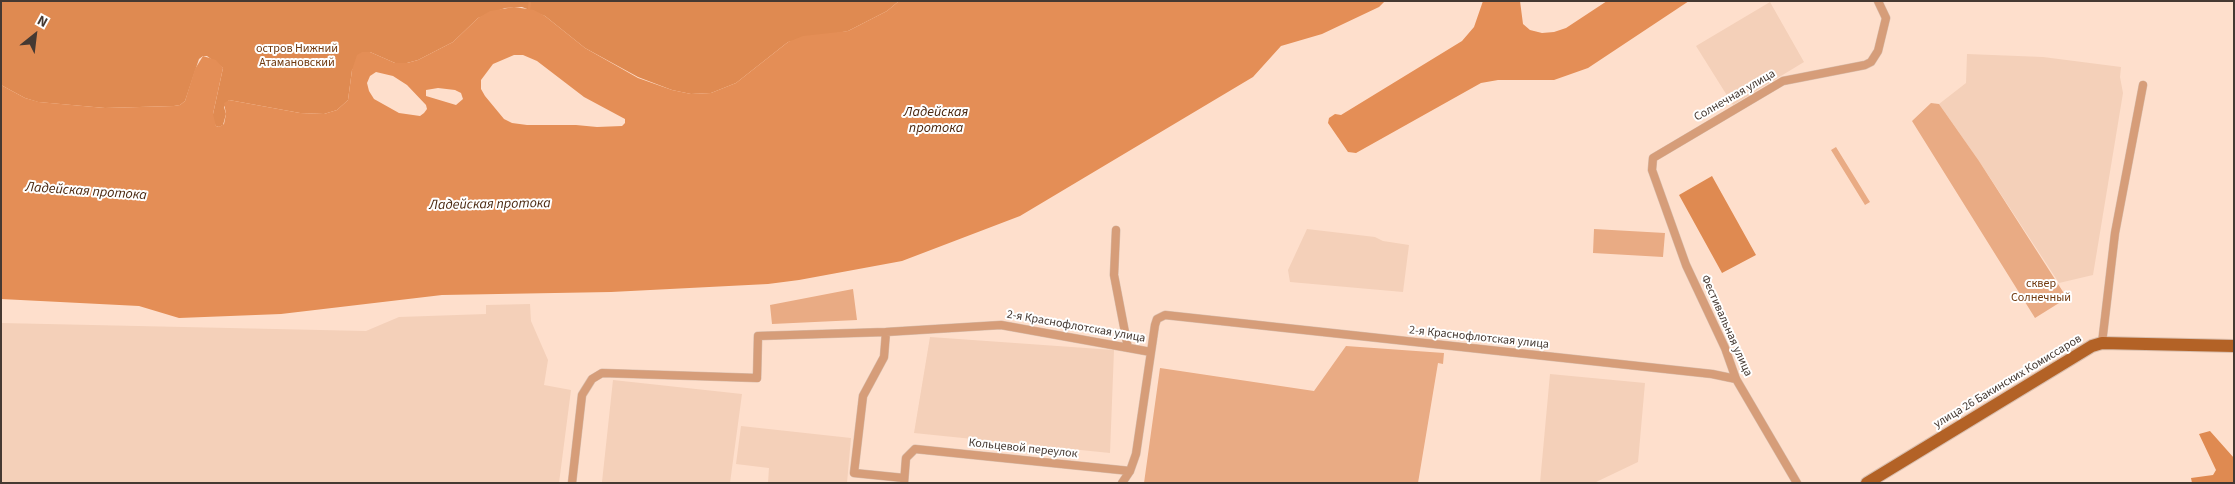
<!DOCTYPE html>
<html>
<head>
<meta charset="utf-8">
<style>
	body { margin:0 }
	#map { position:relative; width:2235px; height:484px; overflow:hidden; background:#fedfcc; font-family:"Source Sans 3",sans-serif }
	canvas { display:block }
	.frame { position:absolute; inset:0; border:2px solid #453932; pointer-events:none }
	.north { position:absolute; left:10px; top:10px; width:50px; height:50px; -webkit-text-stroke:4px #fff; paint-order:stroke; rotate:29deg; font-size:14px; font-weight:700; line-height:20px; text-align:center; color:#453932 }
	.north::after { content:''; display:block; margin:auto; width:18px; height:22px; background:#453932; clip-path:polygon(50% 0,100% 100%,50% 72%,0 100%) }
</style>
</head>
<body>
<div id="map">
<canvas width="2235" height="484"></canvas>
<div class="frame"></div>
<div class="north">N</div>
</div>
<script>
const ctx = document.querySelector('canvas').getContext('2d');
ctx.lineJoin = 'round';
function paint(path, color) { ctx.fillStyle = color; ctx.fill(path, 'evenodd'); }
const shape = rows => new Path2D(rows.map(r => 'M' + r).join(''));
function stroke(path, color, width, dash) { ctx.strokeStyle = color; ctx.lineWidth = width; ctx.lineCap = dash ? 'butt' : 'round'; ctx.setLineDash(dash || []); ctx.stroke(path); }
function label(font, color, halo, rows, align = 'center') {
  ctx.font = font + ' "Source Sans 3",sans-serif'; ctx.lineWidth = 4; ctx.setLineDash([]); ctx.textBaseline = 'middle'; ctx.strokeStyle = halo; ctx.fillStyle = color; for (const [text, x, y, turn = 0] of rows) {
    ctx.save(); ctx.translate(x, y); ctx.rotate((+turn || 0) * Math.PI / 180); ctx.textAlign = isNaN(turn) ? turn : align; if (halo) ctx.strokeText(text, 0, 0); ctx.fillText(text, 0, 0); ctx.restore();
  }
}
const built = shape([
	[1770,2,1804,62,1733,105,1696,46],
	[1967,54,2043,57,2121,67,2120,77,2123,93,2093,275,2059,283,1979,161,1939,104,1966,83],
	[1307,229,1375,237,1383,241,1409,245,1403,292,1290,282,1288,270],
	[530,304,531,321,548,360,544,385,571,390,559,483,1,483,1,323,366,331,399,317,486,314,486,305],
	[930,337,1114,350,1110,453,914,433],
	[1550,374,1645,383,1638,462,1594,483,1540,483],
	[613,380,742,394,730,483,602,482],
	[741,426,851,438,847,483,768,483,769,468,736,464]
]);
const green = shape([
	[1931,103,1939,104,1979,161,2067,298,2035,318,1912,121],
	[1836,147,1870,202,1865,205,1831,150],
	[1594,229,1665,233,1663,257,1593,253],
	[853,289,857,320,772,324,770,305],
	[1346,346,1444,353,1443,364,1438,363,1418,483,1144,483,1160,368,1314,391]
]);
const forest = shape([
	[1,1,899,1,887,11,848,31,788,42,736,83,711,93,691,94,672,90,638,77,585,48,545,16,522,7,505,8,478,18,453,42,418,60,407,63,395,63,370,52,352,70,348,100,337,110,324,114,300,113,229,100,224,107,226,114,223,125,219,127,216,126,213,121,213,114,223,68,207,56,203,56,199,59,185,101,180,105,174,106,105,108,38,102,25,98,1,85],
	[1712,176,1756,255,1722,273,1679,195],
	[2210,431,2234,458,2234,483,2192,483,2191,478,2213,475,2216,470,2199,434]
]);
const water = shape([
	[899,1,1385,1,1379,7,1322,34,1281,46,1253,77,1020,216,902,261,799,280,768,284,611,292,442,295,281,314,179,318,139,306,1,299,1,85,25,98,39,102,105,108,174,106,180,105,185,101,195,69,203,56,216,60,223,68,213,114,216,126,219,127,224,124,226,114,224,103,229,100,300,113,324,114,337,110,348,100,352,70,357,55,362,52,370,52,395,63,407,63,418,60,453,42,478,18,490,11,514,7,534,10,545,16,585,48,638,78,672,90,691,94,711,93,736,83,788,42,803,36,848,31,887,11],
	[514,55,523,55,537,61,584,97,625,119,625,123,622,126,597,127,576,125,527,125,512,123,504,119,485,96,481,89,481,80,493,64],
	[376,72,393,76,407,85,426,105,427,109,424,113,420,116,399,113,374,99,369,91,367,83,370,76],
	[438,88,455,90,461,93,463,99,456,105,426,96,426,90],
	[1483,1,1520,1,1523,24,1530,30,1542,33,1554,32,1566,28,1607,1,1689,1,1588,68,1554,80,1498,80,1481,83,1356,153,1348,152,1328,123,1329,118,1335,114,1341,115,1462,41,1474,27]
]);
const stream = shape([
	[529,9,530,1]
]);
const minor = shape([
	[1116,230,1114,275,1128,348],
	[886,332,884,357,863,396,854,473,904,478],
	[2102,343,2115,233,2143,85],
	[572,483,582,395,592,379,602,373,757,378,758,336,886,332,1001,325,1151,352],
	[904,483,906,458,915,449,1130,471],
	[1122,483,1130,471,1136,454,1155,325,1157,319,1165,315,1712,374,1736,379],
	[1797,483,1736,379,1725,348,1686,265,1652,170,1653,158,1783,81,1865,65,1871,62,1878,51,1886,18,1878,1]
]);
const primary = shape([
	[1867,483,2092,346,2102,343,2234,346]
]);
const parkNames = [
	["остров Нижний",297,49],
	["Атамановский",297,63],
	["сквер",2041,284],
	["Солнечный",2041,298]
];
const streetNames = [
	["Солнечная улица",1735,96,-30],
	["Фестивальная улица",1726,326,66],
	["2-я Краснофлотская улица",1076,327,10],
	["2-я Краснофлотская улица",1479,338,6],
	["улица 26 Бакинских Комиссаров",2008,382,-31],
	["Кольцевой переулок",1023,449,6]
];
const waterNames = [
	["Ладейская",936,113],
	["протока",936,129],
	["Ладейская протока",86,192,4],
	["Ладейская протока",490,205,-1]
];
paint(built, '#f4d0b9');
paint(green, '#e9ab84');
paint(forest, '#df8a51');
paint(water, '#e48e56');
stroke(stream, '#e48e56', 2.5);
stroke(minor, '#d9bead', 9);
stroke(primary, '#d9bead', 14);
stroke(minor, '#d69d79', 8);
stroke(primary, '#b36226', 12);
label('12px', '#70390e', '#fff', parkNames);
label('12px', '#453932', '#fff', streetNames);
label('italic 14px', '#4a270f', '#fff', waterNames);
</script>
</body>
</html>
